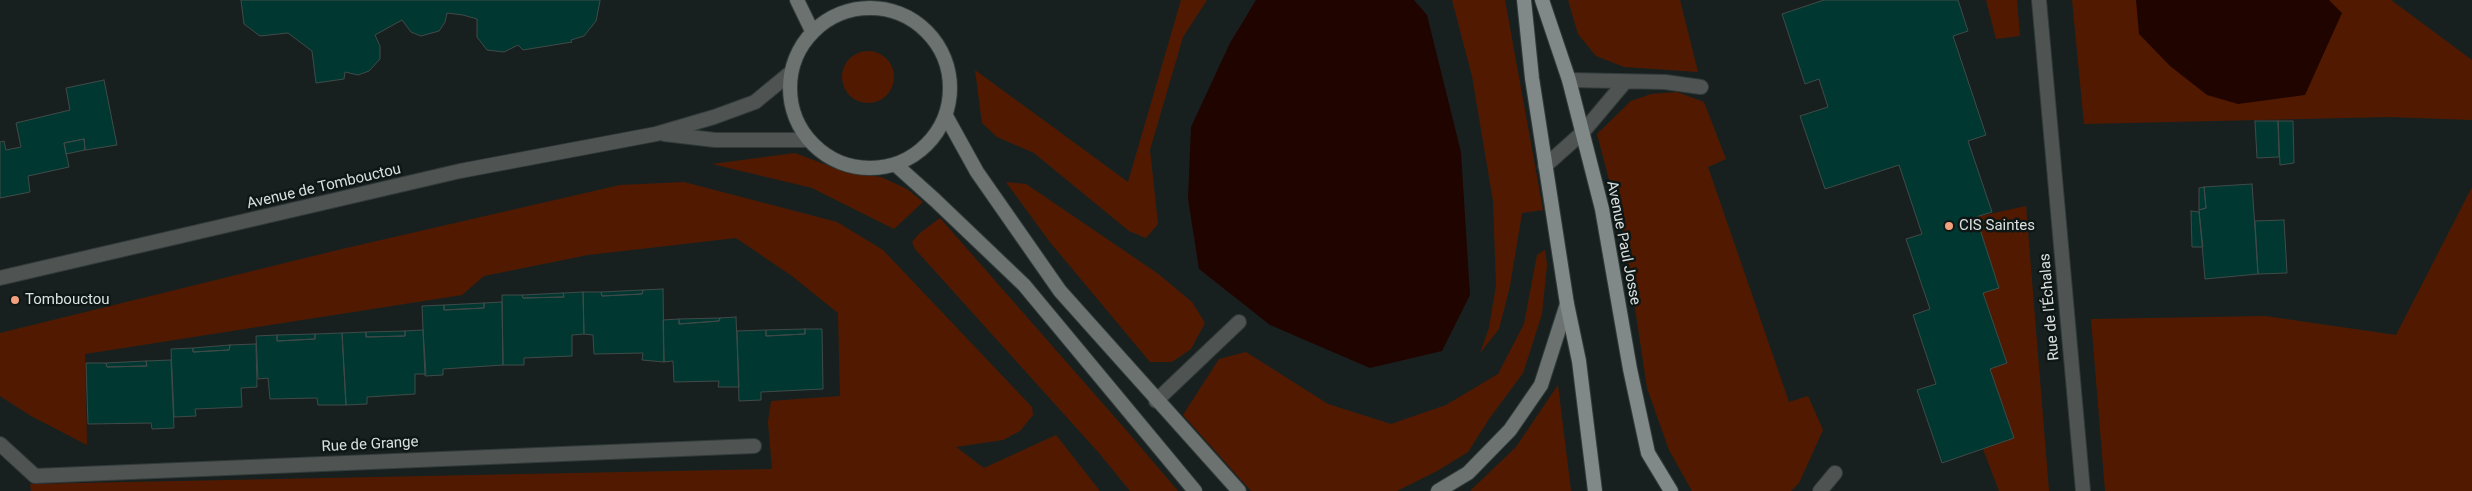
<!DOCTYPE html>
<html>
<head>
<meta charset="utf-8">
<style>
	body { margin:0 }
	canvas { display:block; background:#17201f }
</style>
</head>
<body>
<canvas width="2472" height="491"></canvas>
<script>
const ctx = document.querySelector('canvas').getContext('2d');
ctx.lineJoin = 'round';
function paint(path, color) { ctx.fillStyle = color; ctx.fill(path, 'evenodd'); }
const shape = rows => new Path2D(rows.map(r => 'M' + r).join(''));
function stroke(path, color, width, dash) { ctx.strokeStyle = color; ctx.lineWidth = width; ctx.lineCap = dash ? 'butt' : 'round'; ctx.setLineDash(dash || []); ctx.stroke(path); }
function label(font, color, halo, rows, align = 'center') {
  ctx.font = font + ' Roboto,sans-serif'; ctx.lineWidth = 5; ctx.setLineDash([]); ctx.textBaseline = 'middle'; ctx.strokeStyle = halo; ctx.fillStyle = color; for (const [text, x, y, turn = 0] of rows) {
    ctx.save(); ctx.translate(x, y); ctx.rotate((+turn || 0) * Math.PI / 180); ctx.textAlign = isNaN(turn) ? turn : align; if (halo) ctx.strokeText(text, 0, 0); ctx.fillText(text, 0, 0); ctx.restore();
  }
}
const green = shape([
	[1181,0,1207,0,1183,37,1150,150,1158,224,1146,238,1129,231,1034,153,997,137,982,123,975,70,1128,182],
	[1452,0,1505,0,1543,210,1522,213,1510,286,1499,329,1480,353,1489,328,1496,285,1493,201,1472,76],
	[1568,0,1680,0,1698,72,1624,67,1596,56,1578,34],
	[1986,0,2017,0,2020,36,1996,39],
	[2072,0,2391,0,2472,60,2472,120,2389,117,2084,124],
	'842 77a26 26 0 1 1 52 0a26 26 0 1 1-52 0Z',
	[1677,92,1704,102,1726,159,1708,167,1789,402,1808,396,1823,430,1799,483,1791,491,1692,491,1669,450,1647,388,1625,241,1597,134,1631,101,1651,94],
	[795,153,845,172,881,177,907,189,923,202,894,229,812,188,712,164],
	[684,182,837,222,883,250,1032,407,1033,415,1020,431,1003,440,956,447,984,468,1056,435,1100,491,31,491,30,484,772,469,768,422,771,401,840,396,838,313,792,276,736,238,588,255,484,276,462,295,85,354,87,445,31,416,0,396,0,333,342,249,620,185],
	[1006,182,1026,184,1157,273,1192,302,1205,323,1191,349,1172,362,1150,362,1049,241],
	[2472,187,2472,491,2105,491,2091,319,2265,316,2396,335],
	[2026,206,2049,491,1999,491,1983,449,2013,438,1990,369,2007,363,1983,293,1999,288,1976,217],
	[940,218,1126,430,1178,491,1130,491,1099,453,915,249,912,242,920,233],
	[1545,250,1547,265,1542,314,1523,373,1489,419,1468,452,1437,471,1397,491,1251,491,1183,415,1219,359,1246,352,1328,404,1391,424,1446,405,1498,374,1524,324,1537,255],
	[1558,385,1571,491,1470,491,1516,447]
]);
const water = shape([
	[1256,0,1414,0,1427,15,1461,152,1470,295,1442,351,1370,368,1270,325,1199,269,1188,199,1191,127,1230,43],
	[2136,0,2329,0,2342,13,2305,95,2238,104,2207,95,2170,66,2139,34]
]);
const building = shape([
	[241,0,600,0,600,1,596,21,584,36,571,40,572,42,523,50,518,45,504,52,487,50,477,37,477,19,463,15,447,13,445,22,439,31,421,36,411,32,402,20,375,35,380,46,380,59,369,71,358,75,345,72,344,79,316,83,312,51,288,33,260,36,244,24,241,0],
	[1824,0,1958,0,1968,31,1953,36,1986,135,1968,141,1992,212,1976,217,1999,288,1983,293,2007,363,1990,369,2014,438,1942,463,1917,390,1936,384,1913,315,1930,309,1906,239,1922,234,1899,165,1825,189,1800,116,1828,107,1819,79,1805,84,1782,14,1824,0],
	[104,80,117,145,85,150,84,139,64,143,69,167,28,176,30,192,0,198,0,142,4,141,6,150,21,147,16,123,70,110,66,88,104,80],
	[2255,121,2278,121,2279,157,2257,158,2255,121],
	[2278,121,2293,121,2294,163,2280,165,2278,121],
	[84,139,85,150,66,154,64,143,84,139],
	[2252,184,2258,274,2205,279,2199,210,2206,208,2204,187,2252,184],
	[2204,187,2206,208,2199,210,2199,188,2204,187],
	[2191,211,2199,212,2203,247,2192,247,2191,211],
	[2284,220,2287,273,2258,274,2255,221,2284,220],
	[663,289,664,362,642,360,643,353,594,354,593,335,584,334,583,292,601,292,602,296,642,294,643,290,663,289],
	[643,290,642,294,602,296,601,292,643,290],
	[583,292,584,334,572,335,572,356,524,358,524,365,503,365,502,295,522,295,523,298,564,297,563,293,583,292],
	[563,293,564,297,523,298,522,295,563,293],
	[502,302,503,365,443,369,443,375,425,376,422,306,444,305,444,310,484,308,484,303,502,302],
	[484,303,484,308,444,310,444,305,484,303],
	[736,317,739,387,718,387,719,381,674,382,673,361,664,362,663,320,679,319,679,324,719,321,720,318,736,317],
	[720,318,719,321,679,324,679,319,720,318],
	[805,329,822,329,823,389,761,392,761,400,739,401,737,331,766,330,766,336,805,334,805,329],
	[805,329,805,334,766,336,766,330,805,329],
	[423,330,426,374,415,374,415,394,367,397,367,404,346,405,342,333,366,332,366,337,405,336,405,331,423,330],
	[405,331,405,336,366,337,366,332,405,331],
	[342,333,346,405,318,405,317,398,270,399,268,378,258,379,256,336,277,335,277,341,315,339,315,334,342,333],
	[315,334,315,339,277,341,277,335,315,334],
	[256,344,257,387,241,388,242,407,195,409,196,416,174,417,171,349,193,348,193,352,229,350,230,345,256,344],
	[230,345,229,350,193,352,193,348,230,345],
	[171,360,174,428,152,429,151,423,88,424,86,363,106,363,107,367,147,366,146,361,171,360],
	[146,361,147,366,107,367,106,363,146,361]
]);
const service = shape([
	[1569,80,1665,82,1701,87],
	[1545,166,1582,133,1625,82],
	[1156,401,1239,322],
	[1820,491,1835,473]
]);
const minor = shape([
	[2039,0,2083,491],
	[0,444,35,476,754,446]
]);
const tertiary = shape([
	[664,134,715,140,809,140],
	[0,278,460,171,656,134,714,117,755,102,789,74]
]);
const secondary = shape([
	[797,0,812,31],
	'790 88a80 80 0 1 1 160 0a80 80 0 1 1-160 0Z',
	[946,116,977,172,1060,291,1239,491],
	[896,165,935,200,1024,285,1195,491],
	[1438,491,1468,473,1510,430,1541,385,1567,304]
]);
const primary = shape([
	[1524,0,1532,78,1567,304,1579,361,1595,491],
	[1542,0,1569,80,1602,209,1630,369,1648,453,1671,491]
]);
const markers = [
	[1949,226,5,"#f2a17e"],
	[15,300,5,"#f2a17e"]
];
const streetNames = [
	["Avenue de Tombouctou",324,187,-13],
	["Avenue Paul Josse",1623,243,79],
	["Rue de l'Échalas",2050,307,-95],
	["Rue de Grange",370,445,-3]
];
const poiNames = [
	["CIS Saintes",1959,226],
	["Tombouctou",25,300]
];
paint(green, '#511a00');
paint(water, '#200400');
paint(building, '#003831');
stroke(building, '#404a48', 1);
stroke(service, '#323b3a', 16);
stroke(minor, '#323b3a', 16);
stroke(tertiary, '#323b3a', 16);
stroke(secondary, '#323b3a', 16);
stroke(primary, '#323b3a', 16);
stroke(service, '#4f5453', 14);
stroke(minor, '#4f5453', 14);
stroke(tertiary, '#4f5453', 14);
stroke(secondary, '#6b7270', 14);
stroke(primary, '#808987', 14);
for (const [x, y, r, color] of markers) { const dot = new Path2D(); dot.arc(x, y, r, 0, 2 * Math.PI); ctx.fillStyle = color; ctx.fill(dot); stroke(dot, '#0e1715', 2); }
label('15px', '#dae0df', '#0e1715', streetNames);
label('15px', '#dae0df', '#0e1715', poiNames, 'left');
</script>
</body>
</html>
